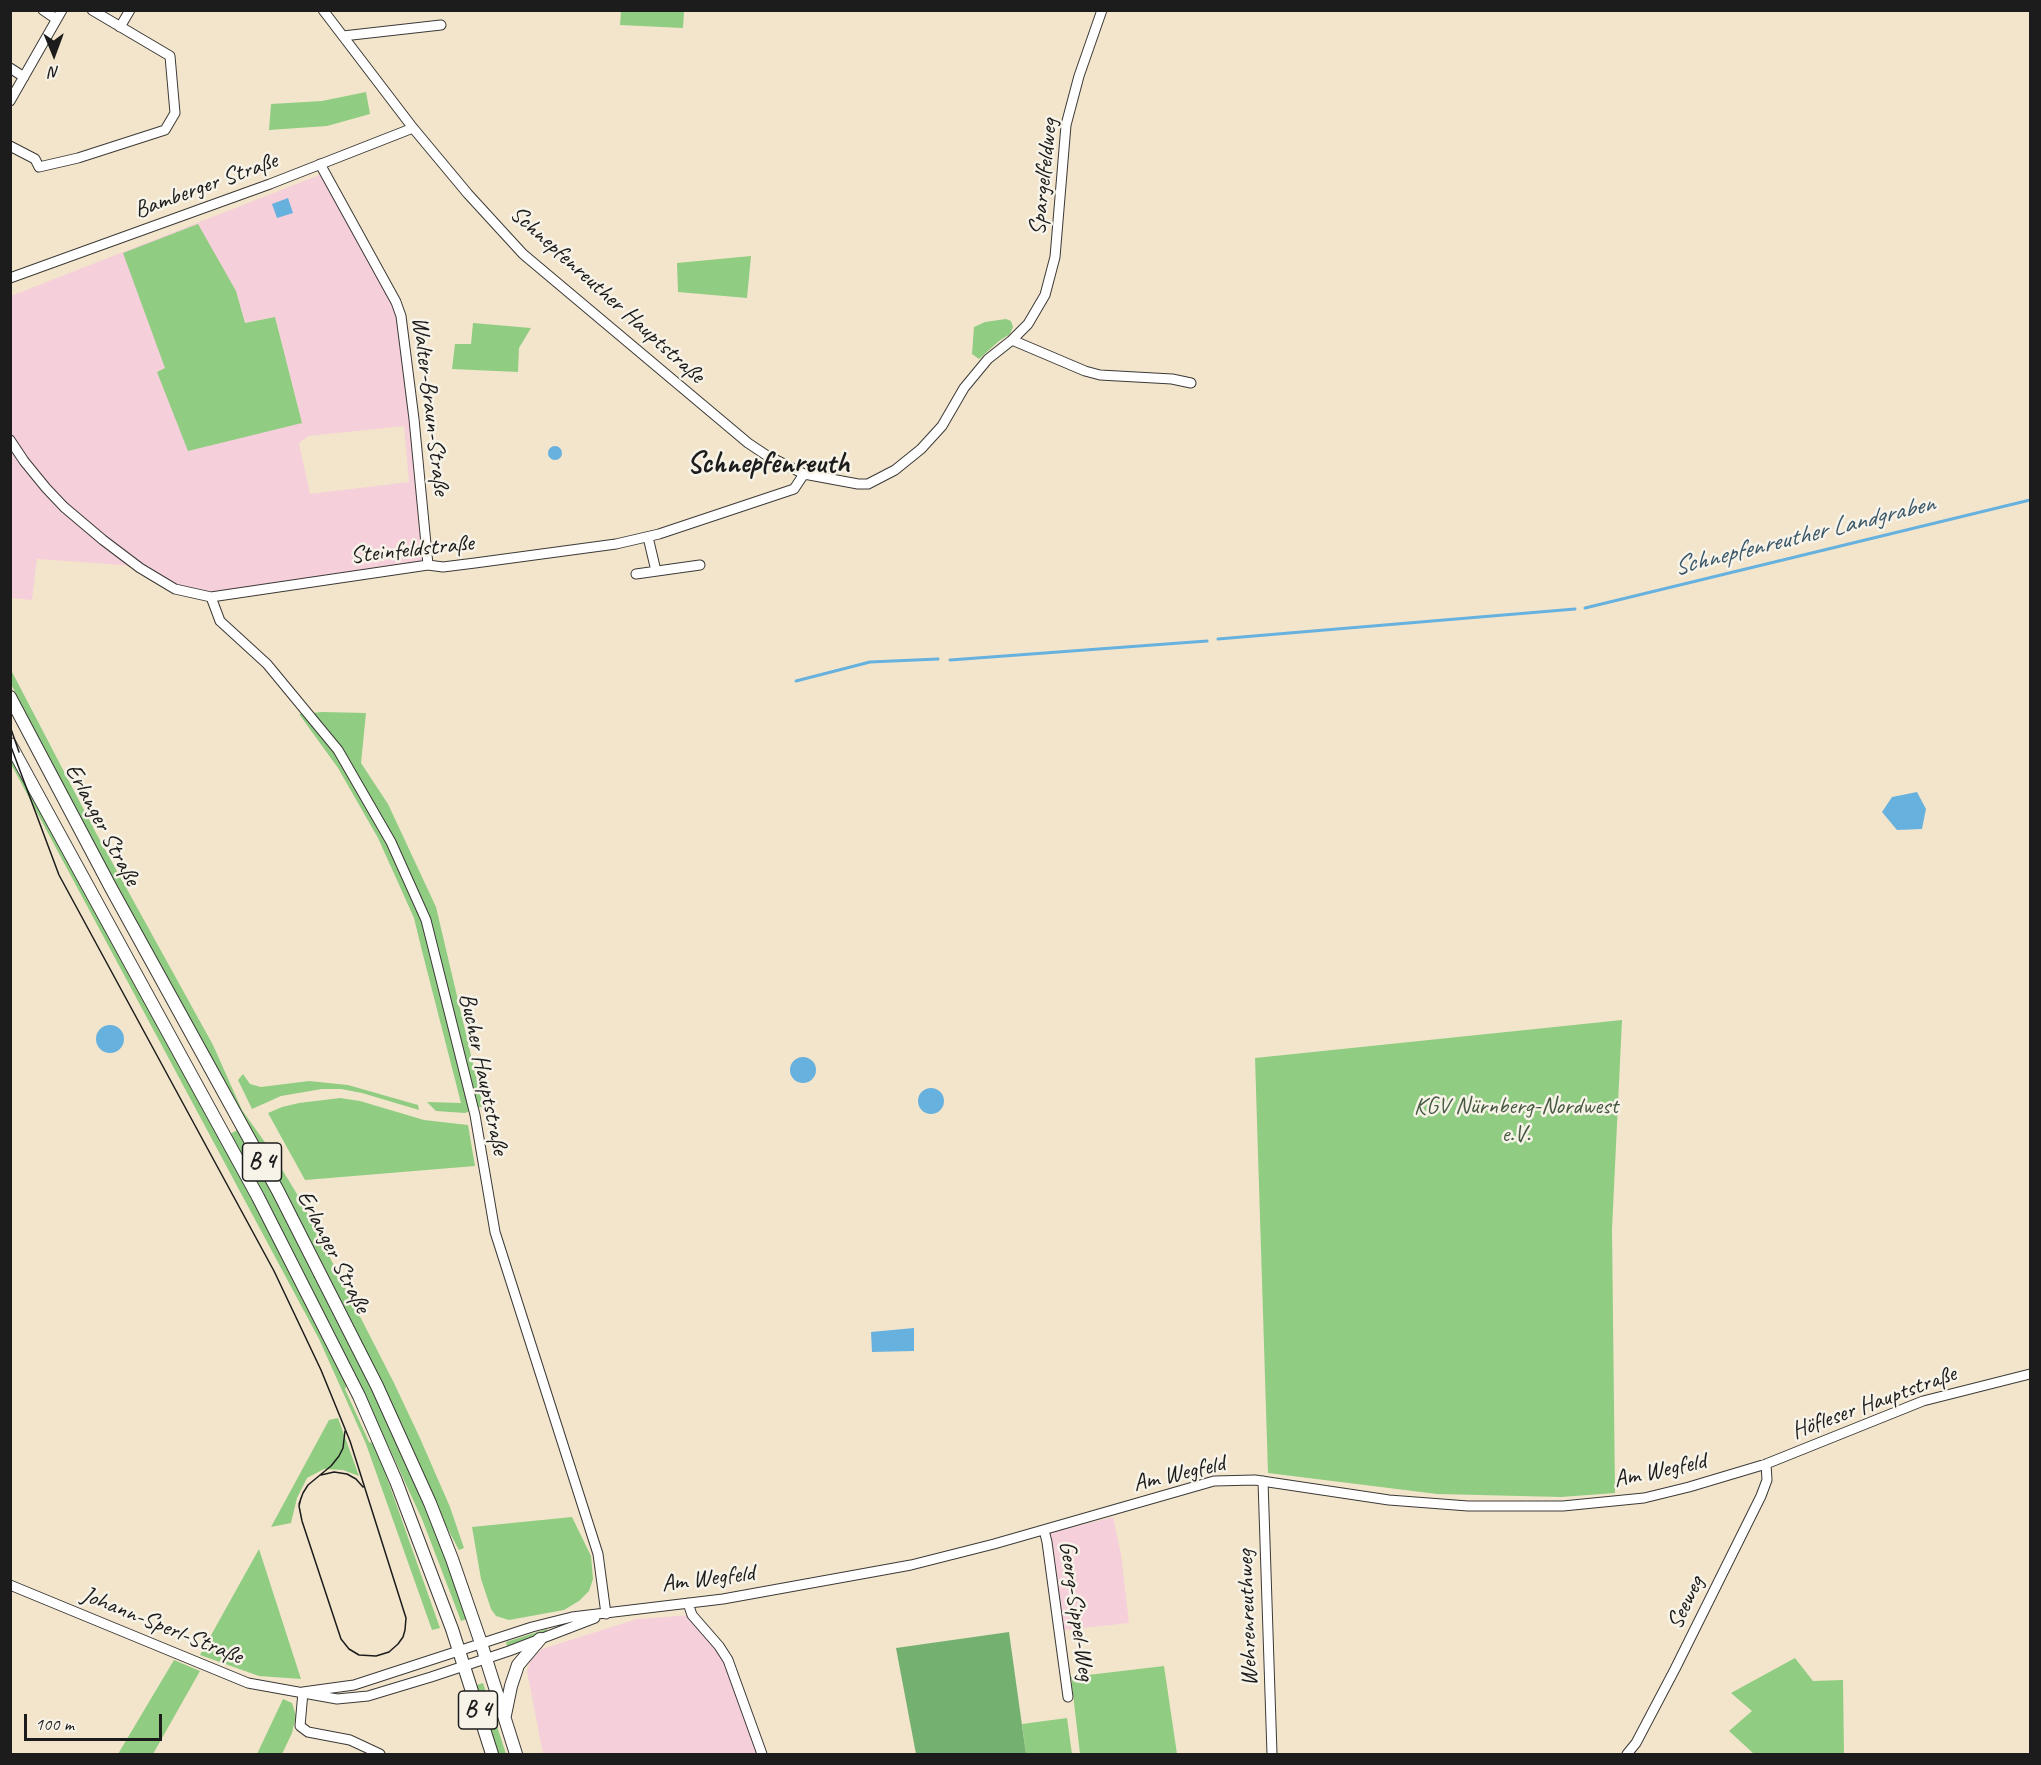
<!DOCTYPE html>
<html>
<head>
<meta charset="utf-8">
<style>
	body { margin:0 }
	#map { position:relative; width:2041px; height:1765px; overflow:hidden; background:#f3e5cc; font-family:Caveat,sans-serif }
	canvas { display:block }
	.frame { position:absolute; inset:0; border:12px solid #1c1c1c; pointer-events:none }
	.north { position:absolute; left:24px; top:24px; width:60px; height:60px; -webkit-text-stroke:4px #f7f3e8; paint-order:stroke; rotate:179deg; font-size:16px; font-weight:700; line-height:24px; text-align:center; color:#1c1c1c }
	.north::after { content:''; display:block; margin:auto; width:21px; height:27px; background:#1c1c1c; clip-path:polygon(50% 0,100% 100%,50% 72%,0 100%) }
	.scale { position:absolute; left:24px; top:1714px; width:138px; height:27px; box-sizing:border-box; border:3px solid #1c1c1c; border-top:0; padding-left:8px; font-size:18px; line-height:21px; white-space:nowrap; color:#1c1c1c; -webkit-text-stroke:4px #f7f3e8; paint-order:stroke }
</style>
</head>
<body>
<div id="map">
<canvas width="2041" height="1765"></canvas>
<div class="frame"></div>
<div class="north">N</div>
<div class="scale">100 m</div>
</div>
<script>
const ctx = document.querySelector('canvas').getContext('2d');
ctx.lineJoin = 'round';
function paint(path, color) { ctx.fillStyle = color; ctx.fill(path, 'evenodd'); }
const shape = rows => new Path2D(rows.map(r => 'M' + r).join(''));
function stroke(path, color, width, dash) { ctx.strokeStyle = color; ctx.lineWidth = width; ctx.lineCap = dash ? 'butt' : 'round'; ctx.setLineDash(dash || []); ctx.stroke(path); }
function label(font, color, halo, rows, align = 'center') {
  ctx.font = font + ' Caveat,sans-serif'; ctx.lineWidth = 5; ctx.setLineDash([]); ctx.textBaseline = 'middle'; ctx.strokeStyle = halo; ctx.fillStyle = color; for (const [text, x, y, turn = 0] of rows) {
    ctx.save(); ctx.translate(x, y); ctx.rotate((+turn || 0) * Math.PI / 180); ctx.textAlign = isNaN(turn) ? turn : align; if (halo) ctx.strokeText(text, 0, 0); ctx.fillText(text, 0, 0); ctx.restore();
  }
}
const built = shape([
	[327,172,397,296,421,468,422,562,206,594,180,590,137,566,37,559,32,600,11,598,11,296],
	[236,291,245,323,275,317,302,423,158,372,165,369],
	[404,426,409,482,310,494,299,443,308,436],
	[1113,1517,1121,1554,1129,1623,1063,1630,1049,1533],
	[692,1615,719,1646,762,1754,543,1754,527,1671,531,1659,542,1649,637,1619]
]);
const green = shape([
	[621,11,684,11,683,28,620,25],
	[366,92,370,114,327,126,269,130,271,104,322,101],
	[198,224,236,291,245,323,275,317,302,423,188,451,157,372,165,368,123,253],
	[751,256,747,298,678,292,677,263],
	[1006,319,1011,321,1013,327,1010,334,999,341,979,359,972,354,974,327,985,322],
	[473,323,531,328,519,348,518,372,452,369,455,344,471,344],
	[10,668,96,833,213,1045,242,1110,269,1148,300,1199,394,1383,419,1436,450,1507,464,1548,459,1550,445,1524,384,1387,287,1196,97,851,39,740,11,684],
	[322,712,366,713,361,763,388,804,436,907,483,1106,465,1113,436,1111,427,1102,461,1103,421,947,414,918,378,838,338,768,299,714],
	[10,752,232,1158,347,1384,345,1389,369,1442,375,1444,440,1628,432,1630,366,1444,319,1339,11,764],
	[1622,1020,1612,1229,1615,1493,1561,1497,1437,1494,1268,1473,1255,1058],
	[243,1074,250,1084,261,1087,309,1081,348,1085,418,1105,419,1110,362,1093,341,1089,322,1089,281,1096,252,1109,238,1080],
	[340,1098,360,1101,424,1120,468,1125,475,1166,305,1180,268,1113,282,1107,299,1103],
	[239,1129,304,1249,350,1341,411,1474,446,1559,467,1619,461,1621,422,1519,385,1439,294,1253,230,1134],
	[338,1418,359,1476,343,1470,324,1469,307,1478,297,1498,291,1523,271,1527,329,1420],
	[572,1517,591,1556,593,1579,589,1591,579,1601,564,1610,509,1620,496,1616,491,1609,481,1579,472,1527],
	[259,1549,301,1679,259,1676,200,1655],
	[547,1629,547,1631,507,1646,506,1642],
	[1795,1658,1813,1681,1843,1680,1844,1754,1754,1754,1729,1731,1752,1711,1731,1693],
	[174,1660,200,1671,153,1754,118,1754],
	[1164,1666,1177,1754,1080,1754,1071,1677],
	[483,1683,506,1754,498,1754,477,1688,477,1685],
	[283,1699,292,1703,296,1716,292,1733,282,1754,257,1754],
	[1067,1718,1072,1754,1026,1754,1022,1724]
]);
const forest = shape([
	[1009,1632,1026,1754,916,1754,896,1648]
]);
const water = shape([
	[288,198,293,213,277,218,272,204],
	'548 453a7 7 0 1 1 14 0a7 7 0 1 1-14 0Z',
	[1917,792,1926,809,1922,829,1897,830,1882,812,1892,797],
	'96 1039a14 14 0 1 1 28 0a14 14 0 1 1-28 0Z',
	'790 1070a13 13 0 1 1 26 0a13 13 0 1 1-26 0Z',
	'918 1101a13 13 0 1 1 26 0a13 13 0 1 1-26 0Z',
	[914,1328,914,1351,872,1352,871,1332]
]);
const stream = shape([
	[1585,608,2030,500],
	[1218,639,1575,609],
	[950,660,1207,641],
	[796,681,870,662,938,659]
]);
const minor = shape([
	[43,10,56,19],
	[323,10,413,128,468,194,523,254,748,443,766,455,804,474,858,484,868,484,895,470,921,449,942,426,964,388,988,359,1012,340,1028,324,1045,295,1055,257,1066,125,1079,76,1102,10],
	[120,27,130,10],
	[343,36,441,25],
	[10,68,24,77],
	[10,101,62,10],
	[10,146,35,159,39,167,78,158,165,130,175,113,170,56,92,10],
	[320,164,396,302,401,316,414,419,428,565],
	[10,278,270,184,413,128],
	[1012,340,1085,371,1100,375,1172,379,1191,383],
	[10,440,24,461,46,488,64,507,103,540,140,568,175,589,211,597,428,565,443,567,475,563,616,544,659,534,794,489,804,474],
	[648,537,656,571],
	[636,574,700,565],
	[211,597,220,621,267,664,338,750,391,842,426,920,475,1115,495,1232,598,1554,606,1614],
	[1263,1481,1272,1754],
	[1044,1530,1047,1542,1068,1697],
	[10,1585,248,1683,337,1699,368,1696,431,1677,509,1651,595,1618],
	[688,1603,692,1615,719,1646,728,1660,762,1754],
	[303,1692,354,1685,532,1627,572,1617,723,1599,911,1565,994,1544,1214,1481,1255,1480,1389,1500,1468,1506,1563,1506,1644,1498,1689,1487,1766,1464,1923,1401,2030,1374],
	[303,1692,300,1726,308,1732,350,1740,380,1754],
	[1627,1754,1636,1743,1675,1669,1761,1496,1767,1480,1766,1464]
]);
const major = shape([
	[10,697,111,888,278,1191,377,1386,430,1503,452,1559,481,1643,516,1754],
	[10,744,258,1197,359,1396,396,1481,452,1629,492,1754],
	[505,1715,511,1686,518,1665,540,1639]
]);
const tram = shape([
	[10,726,19,752],
	[10,744,59,875,274,1271,321,1370,350,1441,406,1618,405,1630,403,1637,398,1644,389,1652,376,1656,359,1655,349,1649,341,1639,302,1521,299,1506,301,1498],
	[321,1475,334,1472,347,1474,356,1479,363,1487],
	[299,1504,303,1493,308,1485,331,1466,339,1456,343,1448,345,1431]
]);
const shields = [
	[262,1162,39],
	[478,1710,39]
];
const shieldNames = [
	["B 4",262,1162],
	["B 4",478,1710]
];
const streetNames = [
	["Spargelfeldweg",1044,177,-84],
	["Bamberger Straße",206,186,-20],
	["Schnepfenreuther Hauptstraße",607,295,42],
	["Walter-Braun-Straße",430,406,83],
	["Steinfeldstraße",412,550,-6],
	["Erlanger Straße",102,825,62],
	["Bucher Hauptstraße",483,1074,78],
	["Erlanger Straße",333,1252,63],
	["Höfleser Hauptstraße",1874,1403,-20],
	["Am Wegfeld",1660,1471,-12],
	["Am Wegfeld",1179,1474,-13],
	["Am Wegfeld",708,1579,-7],
	["Seeweg",1686,1603,-64],
	["Georg-Sippel-Weg",1076,1611,82],
	["Wehrenreuthweg",1248,1618,-92],
	["Johann-Sperl-Straße",162,1626,22]
];
const parkNames = [
	["KGV Nürnberg-Nordwest",1516,1107],
	["e.V.",1516,1135]
];
const waterNames = [
	["Schnepfenreuther Landgraben",1804,536,-14]
];
const districtNames = [
	["Schnepfenreuth",768,464]
];
paint(built, '#f5cfd9');
paint(green, '#90cd82');
paint(forest, '#74b070');
paint(water, '#67b1df');
stroke(stream, '#67b1df', 3);
stroke(minor, '#3c3a36', 11);
stroke(major, '#3c3a36', 14);
stroke(minor, '#fff', 9);
stroke(major, '#fff', 12);
stroke(tram, '#1c1c1c', 1.5);
for (const [x, y, w] of shields) { const box = new Path2D(); box.roundRect(x - w / 2, y - 19, w, 38, 4.5); ctx.fillStyle = '#f7f3e8'; ctx.fill(box); stroke(box, '#1c1c1c', 1.5); }
label('bold 22px', '#1c1c1c', null, shieldNames);
label('24px', '#1c1c1c', '#f7f3e8', streetNames);
label('24px', '#455a40', '#f7f3e8', parkNames);
label('italic 26px', '#3a586a', '#f7f3e8', waterNames);
label('bold 30px', '#1c1c1c', '#f7f3e8', districtNames);
</script>
</body>
</html>
